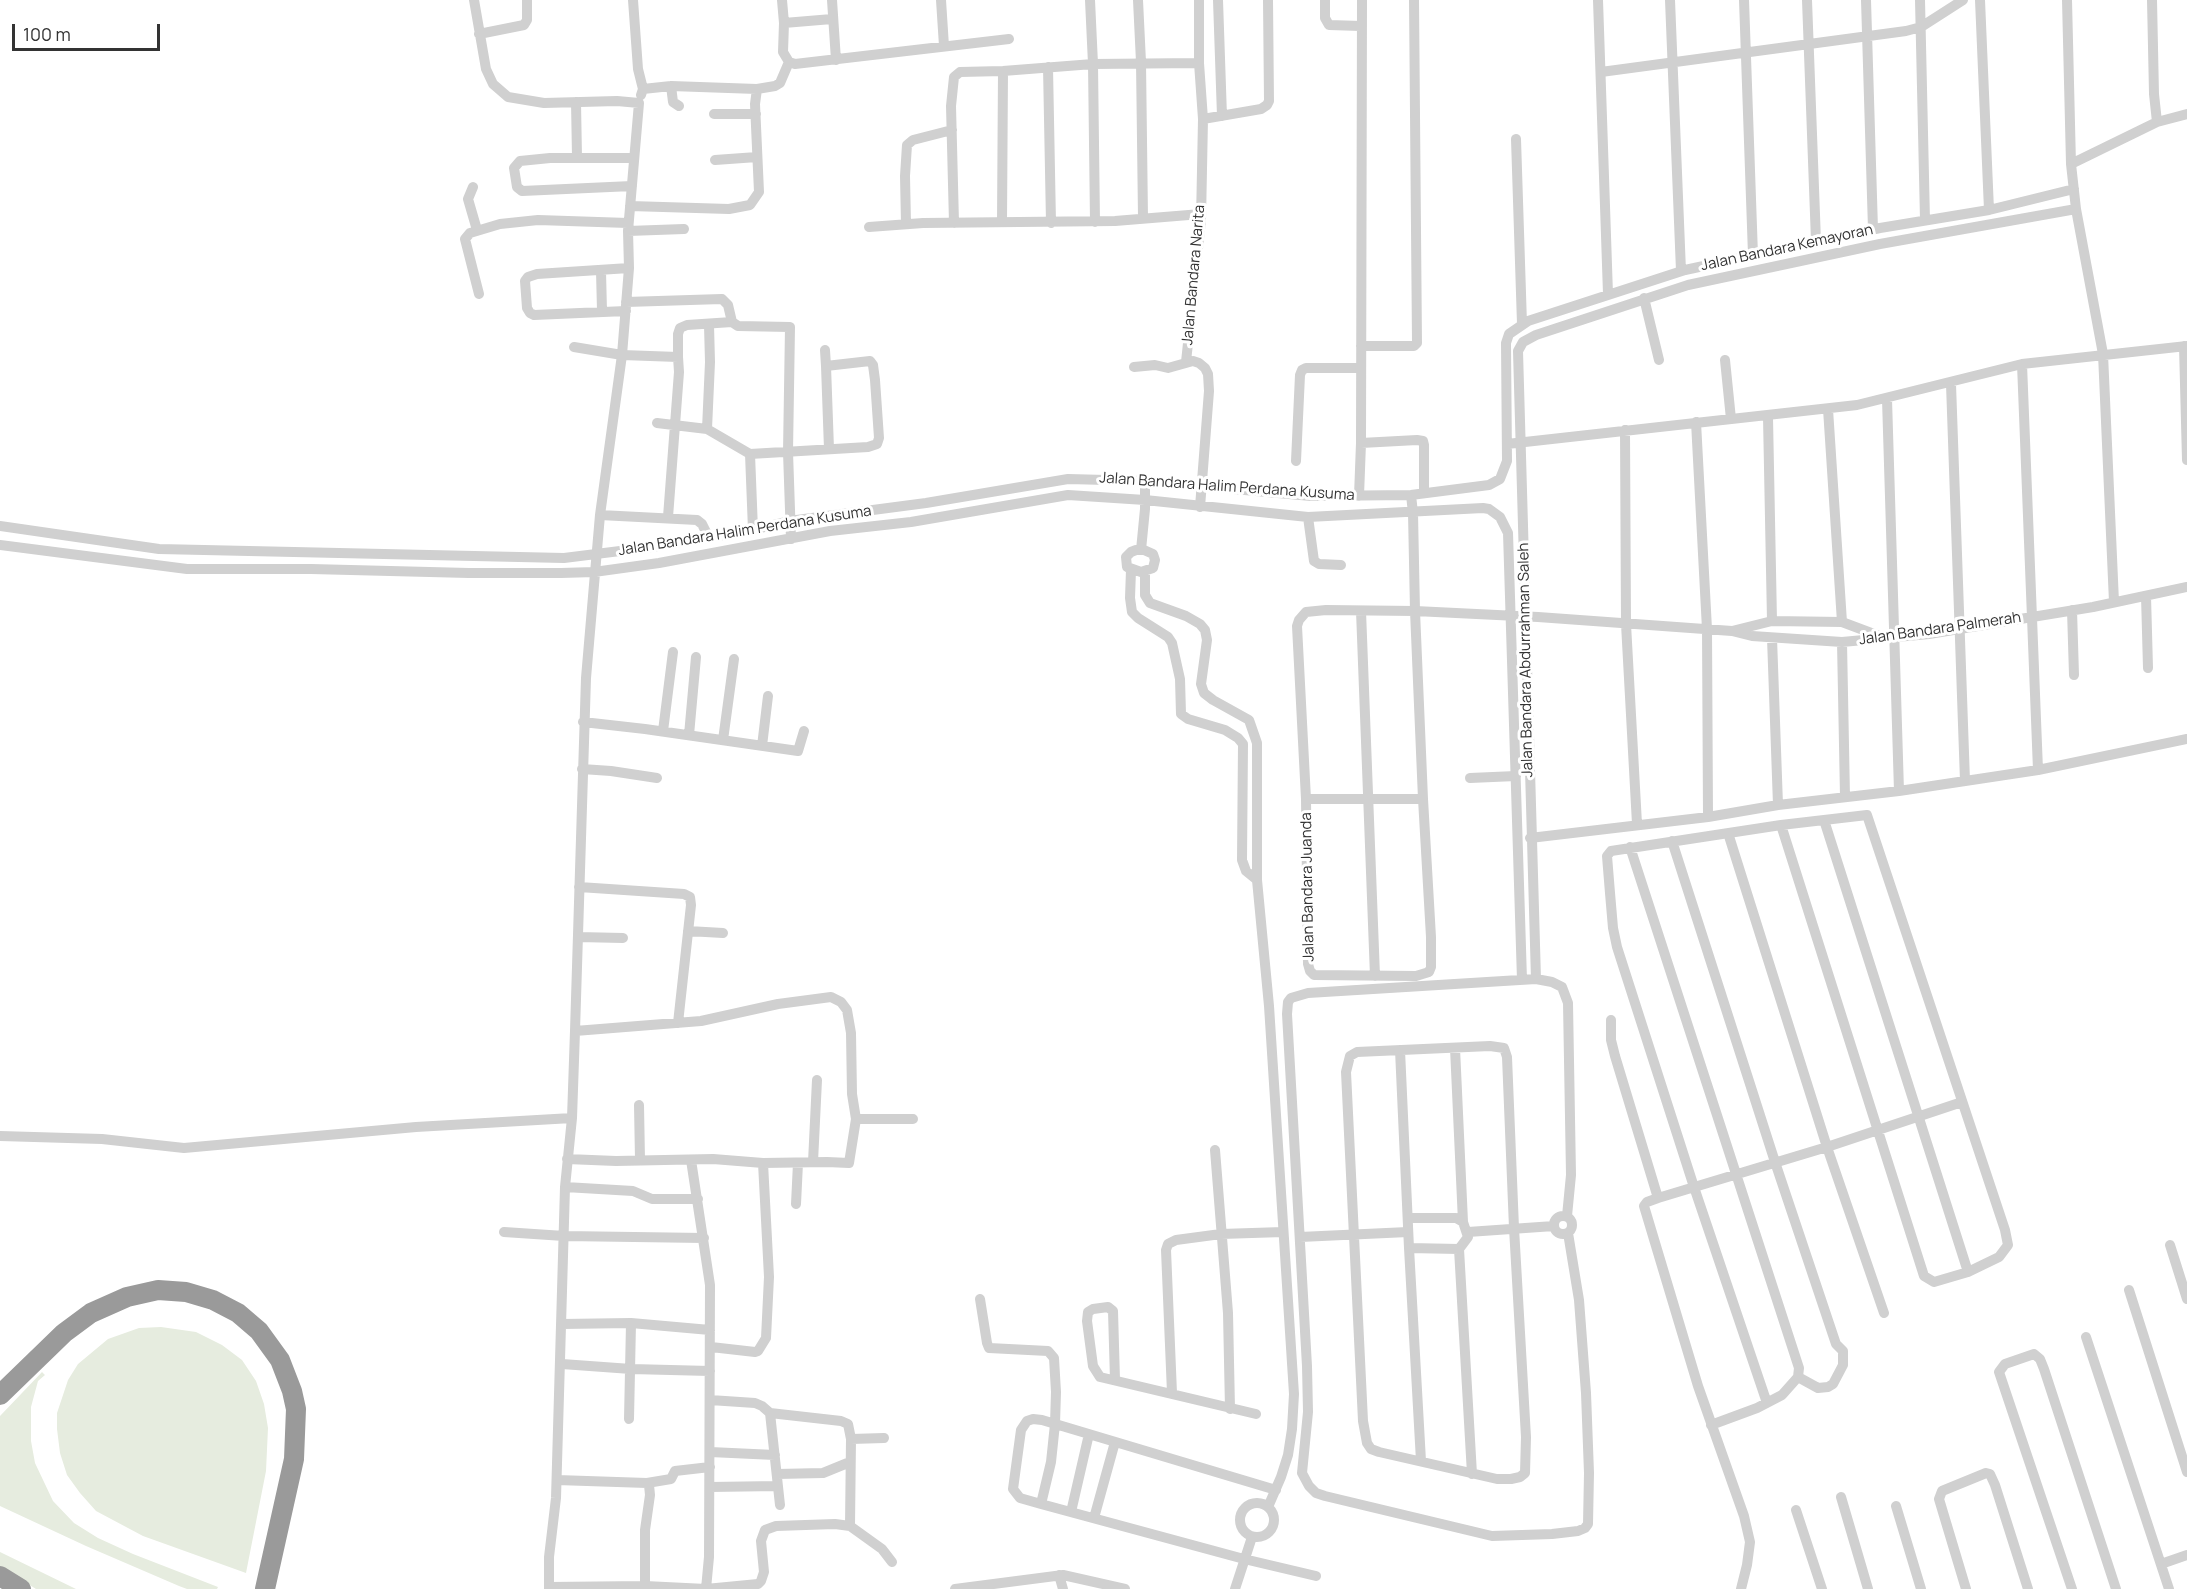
<!DOCTYPE html>
<html>
<head>
<meta charset="utf-8">
<style>
	body { margin:0 }
	#map { position:relative; width:2187px; height:1589px; overflow:hidden; background:#fff; font-family:Manrope,sans-serif }
	canvas { display:block }
	.scale { position:absolute; left:12px; top:24px; width:148px; height:27px; box-sizing:border-box; border:3px solid #333; border-top:0; padding-left:8px; font-size:18px; line-height:21px; white-space:nowrap; color:#333; -webkit-text-stroke:4px #fff; paint-order:stroke }
</style>
</head>
<body>
<div id="map">
<canvas width="2187" height="1589"></canvas>
<div class="scale">100 m</div>
</div>
<script>
const ctx = document.querySelector('canvas').getContext('2d');
ctx.lineJoin = 'round';
function paint(path, color) { ctx.fillStyle = color; ctx.fill(path, 'evenodd'); }
const shape = rows => new Path2D(rows.map(r => 'M' + r).join(''));
function stroke(path, color, width, dash) { ctx.strokeStyle = color; ctx.lineWidth = width; ctx.lineCap = dash ? 'butt' : 'round'; ctx.setLineDash(dash || []); ctx.stroke(path); }
function label(font, color, halo, rows, align = 'center') {
  ctx.font = font + ' Manrope,sans-serif'; ctx.lineWidth = 6; ctx.setLineDash([]); ctx.textBaseline = 'middle'; ctx.strokeStyle = halo; ctx.fillStyle = color; for (const [text, x, y, turn = 0] of rows) {
    ctx.save(); ctx.translate(x, y); ctx.rotate((+turn || 0) * Math.PI / 180); ctx.textAlign = isNaN(turn) ? turn : align; if (halo) ctx.strokeText(text, 0, 0); ctx.fillText(text, 0, 0); ctx.restore();
  }
}
const green = shape([
	[161,1327,196,1332,222,1345,242,1360,256,1381,264,1404,268,1428,266,1471,246,1573,143,1536,96,1511,80,1493,67,1475,60,1453,57,1429,57,1413,68,1380,78,1364,108,1339,139,1328],
	[42,1372,45,1375,38,1381,31,1407,31,1441,35,1463,53,1501,74,1523,98,1538,133,1554,218,1587,217,1589,187,1589,179,1586,86,1546,0,1506,0,1416],
	[0,1552,76,1589,36,1589,0,1566]
]);
const street = shape([
	[474,0,486,69,493,84,508,97,544,103,617,101,639,103,628,231,629,268,622,355,600,515,586,678,575,1031,572,1118,565,1187,556,1498,549,1557,549,1589],
	[633,0,638,69,643,89,641,95],
	[782,0,784,23,783,52,789,62,795,64,1009,39],
	[832,0,836,60],
	[941,0,944,46],
	[1090,0,1093,64,1199,63],
	[1138,0,1141,62,1143,218],
	[1218,0,1222,116],
	[1325,0,1325,18,1329,25,1361,26],
	[1598,0,1608,294],
	[1670,0,1681,271],
	[1744,0,1753,255],
	[1807,0,1816,241],
	[1866,0,1873,229],
	[1920,0,1925,220],
	[1980,0,1989,210],
	[2067,0,2071,164,2076,209,2103,354,2114,602],
	[2152,0,2154,94,2157,122],
	[784,23,832,19],
	[479,34,524,25,527,20,527,0],
	[1048,67,1051,223],
	[1601,72,1906,31,1921,27,1963,0],
	[671,86,673,102,679,106],
	[643,89,671,86,757,89],
	[576,102,577,157],
	[714,114,756,114],
	[1203,119,1261,109,1267,105,1269,101,1268,0],
	[1516,139,1522,324],
	[715,160,757,157],
	[2071,164,2157,122,2187,114],
	[632,186,522,191,517,187,514,168,520,161,550,158,634,158],
	[473,187,468,199,477,230],
	[630,206,729,209,750,205,759,192,755,104,757,89,775,86,780,83,789,62],
	[1002,222,1003,71],
	[954,223,951,106,954,77,960,72,1003,71,1093,64,1095,222],
	[906,224,905,176,907,145,913,140,952,130],
	[869,227,923,223,1115,221,1201,214],
	[628,231,684,229],
	[601,271,602,311],
	[479,294,465,239,470,233,500,224,538,220,628,223],
	[1644,298,1659,360],
	[626,302,722,299,728,305,732,322,738,326,790,327,788,452,791,539],
	[626,311,534,315,530,313,527,308,525,281,528,277,537,274,629,268],
	[1509,334,1528,321,1685,270,1880,228,1989,210,2074,189],
	[1523,342,1518,351,1536,979],
	[1523,342,1536,335,1688,285,1880,244,2076,209],
	[1361,346,1414,346,1417,343,1414,0],
	[2184,346,2187,460],
	[574,347,622,355,678,357,679,372,668,517],
	[825,350,826,366],
	[678,357,678,334,680,328,687,325,732,322],
	[1725,360,1731,419],
	[1186,362,1201,220,1203,119,1199,63,1199,0],
	[2022,364,2038,770],
	[1134,367,1155,365,1168,368,1193,361,1199,363,1205,368,1208,374,1209,391,1200,507],
	[1951,384,1965,781],
	[1887,399,1899,791],
	[1828,409,1842,622],
	[1768,417,1772,621],
	[1696,422,1707,629,1708,817],
	[657,423,707,429,750,454,753,530],
	[707,429,710,362,709,325],
	[1625,430,1626,624,1637,824],
	[1361,443,1362,0],
	[1507,444,1857,405,2022,364,2187,346],
	[750,454,868,447,877,444,879,438,875,380,873,365,870,361,826,366,829,449],
	[1296,461,1300,375,1302,370,1306,368,1361,368],
	[1411,495,1413,513,1415,611,1423,799,1431,937,1431,967,1429,972,1416,976,1314,975,1310,971,1308,964,1306,799,1297,626,1299,620,1306,612,1326,610,1415,611,1538,617,1732,631,1752,636,1842,642,1929,634,2093,607,2187,587],
	[1359,496,1361,443,1417,440,1423,441,1424,445,1424,493],
	[600,515,697,520,702,524,709,538],
	[1308,517,1314,561,1319,564,1341,565],
	[0,526,159,549,564,558,652,547,753,530,789,521,926,503,1068,479,1145,481,1311,496,1411,495,1489,485,1500,479,1507,461,1506,343,1509,334],
	[0,545,187,569,311,569,469,573,561,573,594,572,659,563,830,531,911,522,1068,495,1145,500,1308,517,1483,508,1489,509,1500,517,1508,533,1522,980],
	[1136,550,1144,550,1153,554,1155,560,1153,568,1141,572,1127,567,1126,557,1131,552,1136,550],
	[1141,550,1145,509,1145,481],
	[1131,570,1130,598,1132,612,1138,618,1168,637,1172,643,1180,679,1181,714,1188,719,1225,730,1238,738,1243,744,1242,860,1246,871,1257,880],
	[1145,571,1145,595,1150,603,1186,616,1200,624,1205,630,1207,640,1201,684,1204,693,1213,700,1249,720,1257,743,1257,880,1269,1006,1294,1394,1292,1429,1288,1455,1281,1477,1268,1507],
	[2146,596,2148,668],
	[2072,610,2074,675],
	[1361,611,1375,976],
	[1732,631,1772,621,1842,622,1882,637],
	[1772,638,1778,805],
	[1842,642,1845,797],
	[583,722,645,729,798,751,804,731],
	[663,731,673,652],
	[689,735,696,657],
	[723,740,734,659],
	[762,746,768,696],
	[582,769,611,771,657,778],
	[1470,778,1516,776],
	[1306,799,1423,799],
	[1824,820,1968,1272],
	[1728,833,1827,1147,1884,1313],
	[1530,838,1708,817,1778,805,1899,791,2038,770,2187,739],
	[1672,841,1775,1162,1836,1344,1843,1351,1843,1365,1833,1384,1828,1387,1818,1388,1798,1377],
	[1630,847,1799,1368,1798,1377,1782,1395,1757,1408,1711,1425],
	[579,887,684,894,690,897,691,905,678,1023],
	[688,931,723,933],
	[578,937,623,938],
	[1611,1020,1611,1040,1615,1056,1658,1198],
	[1490,1046,1504,1048,1507,1057,1514,1228,1526,1437,1525,1473,1520,1477,1511,1479,1497,1479,1379,1452,1371,1449,1367,1443,1363,1421,1346,1072,1350,1056,1357,1052,1490,1046],
	[1455,1048,1463,1222],
	[1400,1050,1409,1248,1459,1249,1468,1237,1463,1222,1456,1218,1408,1218],
	[639,1105,640,1160],
	[856,1119,913,1119],
	[0,1136,102,1139,184,1148,416,1127,572,1118],
	[1215,1150,1228,1313,1230,1409],
	[567,1159,616,1161,713,1159,763,1163,827,1162,849,1163,856,1119,852,1094,851,1033,847,1010,841,1002,831,997,778,1004,701,1021,575,1031],
	[813,1162,817,1080],
	[565,1187,633,1191,652,1199,698,1199],
	[796,1204,798,1163],
	'1554 1225a9 9 0 1 1 18 0a9 9 0 1 1-18 0Z',
	[1567,1216,1571,1175,1568,1003,1562,987,1552,982,1536,979,1308,993,1291,998,1288,1002,1287,1014,1307,1366,1308,1412,1302,1473,1309,1486,1316,1493,1325,1496,1492,1536,1552,1534,1578,1531,1585,1528,1588,1524,1589,1473,1586,1393,1579,1300,1568,1233],
	[504,1232,564,1236,704,1238],
	[1468,1232,1554,1226],
	[1300,1237,1408,1232],
	[2170,1245,2187,1299],
	[1409,1248,1421,1461],
	[1459,1249,1472,1474],
	[2129,1290,2187,1472],
	[980,1299,987,1343,989,1348,1048,1351,1054,1358,1056,1392,1055,1424,1051,1462,1041,1504],
	[562,1324,631,1323,710,1330],
	[2086,1337,2169,1589],
	[711,1347,755,1352,758,1351,766,1338,769,1277,763,1163],
	[562,1364,631,1369,710,1371],
	[1115,1380,1113,1311,1108,1307,1093,1309,1088,1312,1087,1321,1093,1366,1100,1377,1256,1414],
	[1172,1393,1166,1250,1168,1244,1176,1240,1221,1234,1283,1232],
	[710,1400,755,1403,762,1406,770,1413,841,1421,848,1424,851,1439,850,1526],
	[1767,1403,1694,1187,1617,947,1613,928,1610,893,1607,856,1611,851,1781,825,1867,815,2005,1230,2008,1245,1999,1257,1968,1272,1934,1282,1924,1276,1781,825],
	[770,1413,780,1505],
	[629,1419,631,1323],
	[851,1439,884,1438],
	[710,1452,775,1455],
	[777,1474,823,1473,850,1462],
	[557,1480,647,1483,649,1485,650,1495,645,1530,645,1586],
	[647,1483,671,1479,675,1471,710,1467],
	[710,1487,778,1486],
	[1276,1490,1042,1420,1033,1419,1027,1421,1021,1430,1013,1489,1020,1498,1041,1504,1244,1559,1316,1576],
	[1841,1497,1868,1589],
	'1240 1520a17 17 0 1 1 34 0a17 17 0 1 1-34 0Z',
	[1896,1506,1921,1589],
	[1796,1510,1822,1589],
	[1071,1512,1089,1434],
	[1094,1518,1115,1442],
	[2161,1564,2187,1555],
	[1059,1575,1063,1589],
	[549,1587,645,1586,706,1589,709,1557,710,1285,691,1160],
	[706,1589,758,1584,761,1581,764,1572,761,1541,765,1530,776,1526,835,1524,850,1526,882,1549,892,1562],
	[955,1589,1063,1575,1125,1589],
	[1235,1589,1252,1537],
	[1741,1589,1747,1565,1750,1542,1744,1516,1698,1386,1644,1206,1647,1202,1658,1198,1827,1147,1962,1102],
	[1966,1589,1939,1499,1942,1491,1986,1473,1990,1474,1995,1485,2028,1589],
	[2072,1589,1999,1372,2005,1364,2034,1354,2040,1359,2044,1369,2116,1589]
]);
const highway = shape([
	[0,1395,64,1333,91,1313,127,1297,158,1290,186,1292,213,1300,238,1313,259,1331,280,1360,292,1391,296,1409,294,1459,265,1589],
	[0,1576,21,1589]
]);
const streetNames = [
	["Jalan Bandara Kemayoran",1787,248,-12],
	["Jalan Bandara Narita",1194,275,-85],
	["Jalan Bandara Halim Perdana Kusuma",1227,487,4],
	["Jalan Bandara Halim Perdana Kusuma",745,531,-9],
	["Jalan Bandara Palmerah",1940,629,-8],
	["Jalan Bandara Abdurrahman Saleh",1526,660,-91],
	["Jalan Bandara Juanda",1308,887,-91]
];
paint(green, '#e6ecdf');
stroke(street, '#d0d0d0', 10);
stroke(highway, '#9a9a9a', 20);
label('15px', '#333', '#fff', streetNames);
</script>
</body>
</html>
